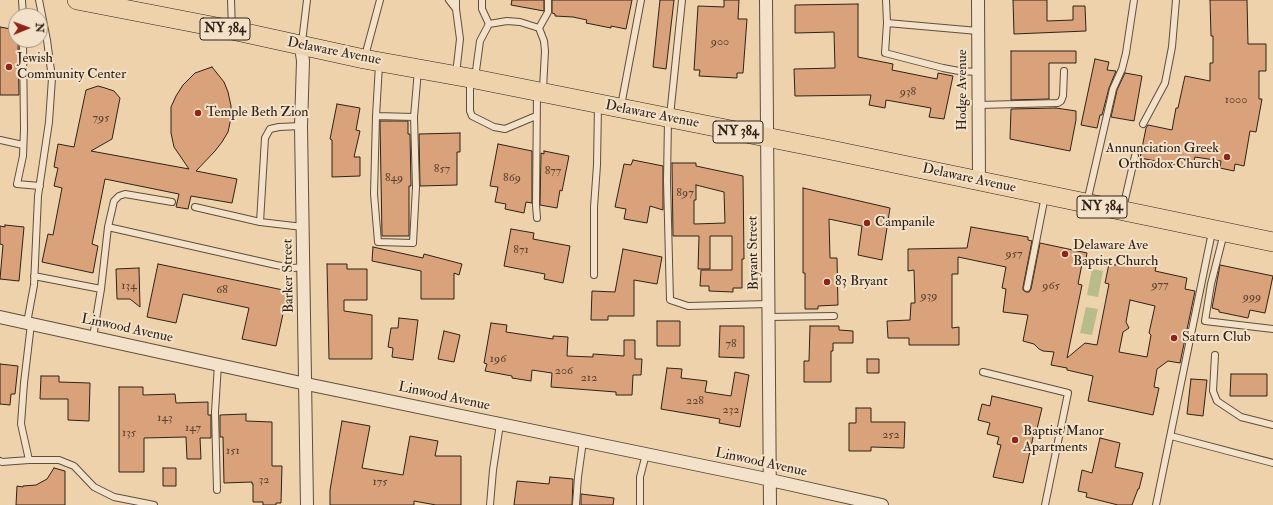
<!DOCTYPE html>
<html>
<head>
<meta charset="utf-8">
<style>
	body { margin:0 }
	#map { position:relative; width:1273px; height:505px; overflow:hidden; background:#edd2ac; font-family:"IM FELL Double Pica",serif }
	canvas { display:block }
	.north { position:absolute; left:8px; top:8px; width:40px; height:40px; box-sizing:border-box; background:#f3e2c9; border:1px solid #a59582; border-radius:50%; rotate:89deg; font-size:11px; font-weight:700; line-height:16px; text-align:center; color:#2f2217 }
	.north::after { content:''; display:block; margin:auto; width:14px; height:18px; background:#8f2418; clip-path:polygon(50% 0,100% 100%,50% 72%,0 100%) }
</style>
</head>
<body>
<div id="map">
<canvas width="1273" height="505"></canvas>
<div class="north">N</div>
</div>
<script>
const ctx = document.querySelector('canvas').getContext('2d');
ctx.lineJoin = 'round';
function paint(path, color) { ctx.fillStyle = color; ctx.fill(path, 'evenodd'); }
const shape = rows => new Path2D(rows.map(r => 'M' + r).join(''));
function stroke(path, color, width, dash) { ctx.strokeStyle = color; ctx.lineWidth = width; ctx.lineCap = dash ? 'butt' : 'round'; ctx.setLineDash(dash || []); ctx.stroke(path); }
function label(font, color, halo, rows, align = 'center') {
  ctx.font = font + ' "IM FELL Double Pica",serif'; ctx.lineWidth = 4; ctx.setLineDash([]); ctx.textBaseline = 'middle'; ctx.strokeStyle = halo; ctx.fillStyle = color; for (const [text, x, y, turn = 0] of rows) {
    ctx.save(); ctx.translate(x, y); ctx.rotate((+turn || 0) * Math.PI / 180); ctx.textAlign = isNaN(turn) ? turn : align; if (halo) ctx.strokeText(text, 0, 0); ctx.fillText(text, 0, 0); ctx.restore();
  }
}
const green = shape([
	[1092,269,1103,271,1098,297,1087,295],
	[1086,307,1098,309,1092,335,1080,333]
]);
const building = shape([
	[512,0,544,0,544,11,511,5,512,0],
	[552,0,632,0,626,29,611,26,611,28,586,23,587,20,573,17,555,16,555,14,552,13,552,0],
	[660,0,674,0,666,69,653,67,660,0],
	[724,0,739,0,738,19,747,19,743,73,737,73,737,78,699,76,700,70,694,70,698,6,724,7,724,0],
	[1013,0,1047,0,1047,21,1073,20,1073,6,1085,6,1086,31,1014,34,1013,0],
	[1210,0,1247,0,1248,44,1266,44,1266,71,1259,71,1259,99,1262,99,1256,132,1250,131,1244,166,1235,164,1234,171,1220,168,1221,161,1195,157,1192,168,1140,158,1146,128,1148,125,1172,130,1176,108,1178,108,1185,76,1210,81,1210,63,1213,63,1213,36,1211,36,1210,0],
	[858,4,858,57,893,64,892,70,937,79,938,73,953,76,944,119,929,117,931,108,886,100,885,108,869,105,871,95,795,96,794,69,835,68,834,32,795,33,795,5,858,4],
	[0,27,16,30,16,40,18,40,19,95,0,95,0,27],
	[1011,51,1076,51,1076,63,1049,63,1049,99,1011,100,1011,51],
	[1095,59,1109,62,1107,70,1116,71,1109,88,1102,115,1100,115,1097,128,1081,125,1095,59],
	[212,67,224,82,228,92,231,106,231,118,228,132,222,142,215,151,196,171,237,179,232,203,191,196,188,209,176,207,179,194,105,179,92,244,98,246,93,273,42,262,48,234,53,235,62,188,54,186,58,168,54,167,58,144,74,147,86,90,98,86,105,88,114,91,120,98,112,139,91,151,189,169,174,147,171,133,171,107,176,96,183,85,195,73,212,67],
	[1125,73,1142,76,1134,121,1111,117,1117,90,1125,73],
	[337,104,360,108,356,130,360,131,354,157,360,157,360,176,332,177,332,140,330,139,337,104],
	[1056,108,1076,111,1076,120,1070,151,1010,139,1011,109,1056,108],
	[380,121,408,121,408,134,410,134,411,186,409,186,409,236,382,236,380,121],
	[460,133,460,152,457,152,457,185,420,186,419,134,460,133],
	[498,144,532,151,532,203,526,202,524,213,505,209,506,204,495,202,498,187,490,186,498,144],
	[544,151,569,156,562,191,560,190,557,208,540,205,541,153,544,154,544,151],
	[633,160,663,166,663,210,650,206,647,223,624,219,626,209,615,207,624,164,631,165,633,160],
	[672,163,696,163,696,166,743,176,744,259,742,259,742,288,733,288,733,292,709,291,709,286,700,286,701,270,732,270,732,236,710,236,710,269,698,269,699,236,673,236,672,163],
	[696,185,724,192,725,223,694,224,694,200,696,200,696,185],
	[803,188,890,208,882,260,858,255,862,226,829,219,830,258,837,258,838,305,818,306,818,309,805,309,805,273,803,273,803,188],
	[5,225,24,227,19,281,0,279,3,245,0,244,0,226,5,227,5,225],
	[971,227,1028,237,1028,240,1032,241,1023,287,1023,290,1026,292,1029,292,1031,289,1040,243,1087,253,1085,264,1082,264,1078,284,1082,285,1067,358,1085,343,1097,345,1109,284,1105,283,1109,264,1116,265,1116,263,1122,264,1126,261,1144,266,1144,265,1156,267,1155,271,1187,278,1185,289,1195,291,1180,363,1168,361,1157,369,1154,387,1159,388,1153,415,1088,401,1093,376,1067,370,1067,368,1051,365,1054,352,1043,351,1039,349,1034,344,1023,341,1028,315,1003,312,1006,289,1002,288,1006,267,958,257,958,274,952,274,952,328,959,327,959,345,909,345,909,338,888,338,887,321,910,320,911,303,915,303,914,270,908,271,908,249,967,248,971,227],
	[1130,300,1155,306,1149,333,1151,335,1147,357,1119,352,1123,332,1129,328,1126,322,1130,300],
	[511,229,534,233,533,239,570,246,563,283,544,279,545,274,504,266,511,229],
	[373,247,423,258,424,254,462,264,459,275,454,273,454,299,421,299,421,271,372,261,373,247],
	[623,249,662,257,657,284,634,280,634,316,608,316,608,320,591,320,592,291,615,292,623,249],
	[158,264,288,291,276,346,242,339,249,308,183,294,176,323,147,317,158,264],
	[327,264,347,264,347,269,367,269,367,300,344,300,344,311,372,315,372,359,329,359,327,264],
	[1220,265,1273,276,1265,313,1250,310,1248,318,1219,312,1219,310,1212,308,1220,265],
	[139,268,140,307,130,299,117,299,116,269,139,268],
	[399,318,418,320,413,360,392,357,393,348,388,347,391,328,398,328,399,318],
	[657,321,680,321,680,346,657,346,657,321],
	[491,323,507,325,506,332,553,339,553,336,568,337,567,356,593,357,593,354,624,356,624,340,635,340,635,359,642,359,641,375,633,375,632,395,616,395,616,392,551,387,552,373,532,370,531,381,512,378,512,376,485,371,487,364,484,363,491,323],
	[720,326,744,326,744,358,719,357,720,326],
	[810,326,839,326,839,330,853,331,853,343,833,343,833,351,831,351,831,382,804,382,804,361,809,361,810,326],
	[444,331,460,335,454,362,438,359,444,331],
	[867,359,879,359,879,373,867,373,867,359],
	[0,364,18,366,15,394,11,394,10,405,0,404,0,364],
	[667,368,682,369,681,378,707,381,705,392,731,396,735,372,749,375,740,427,719,423,720,419,661,409,667,368],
	[1231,374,1267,374,1267,396,1230,396,1231,374],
	[41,376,59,376,59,382,90,383,89,421,68,420,68,399,40,399,41,376],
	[1191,379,1207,380,1203,416,1187,414,1191,379],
	[119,387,143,387,143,395,175,394,176,403,208,402,208,415,211,415,211,438,200,438,201,459,187,459,186,437,144,438,144,472,119,472,119,387],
	[992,396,1042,408,1036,433,1034,433,1023,483,993,477,1001,445,997,444,999,437,987,434,990,423,978,420,982,404,990,406,992,396],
	[856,408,871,408,871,422,905,422,904,448,871,447,871,451,849,451,849,423,856,423,856,408],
	[246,414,246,421,272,422,272,466,282,466,281,503,276,503,276,505,263,505,263,502,253,502,253,484,252,484,252,482,224,483,223,437,220,437,220,415,246,414],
	[342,421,370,426,362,468,403,475,410,436,438,441,435,456,461,456,461,505,436,505,414,501,414,505,330,505,330,490,342,421],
	[1100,438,1120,443,1115,467,1143,473,1139,489,1138,489,1132,505,1118,505,1086,497,1087,493,1078,491,1082,470,1092,473,1100,438],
	[54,468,65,471,65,505,16,505,17,486,23,487,23,486,36,485,47,479,54,468],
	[163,468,176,468,176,486,163,486,163,468],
	[550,477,573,479,572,505,514,505,517,481,549,484,550,477],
	[581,494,614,498,613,505,581,505,581,494]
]);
const lane = shape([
	[22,0,23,16],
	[231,0,232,28],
	[449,0,456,9],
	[886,0,887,23,885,53,943,68,959,71,978,72],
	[887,23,978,31],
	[489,24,507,21,520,22,539,28],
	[23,40,24,129,23,156,17,184,40,186],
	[302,42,307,0],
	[365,56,380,0],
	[379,65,376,116,414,117,418,70],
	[456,74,460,39,456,9,456,0],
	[475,78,480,41,489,24,482,9,482,0],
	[470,80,470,111,472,116,494,127,505,129,536,116],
	[543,89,545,51,544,41,539,28,548,12,548,0],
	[537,93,536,205,537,218],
	[978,105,1058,103,1061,101,1063,96,1064,71],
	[621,106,641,0],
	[376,116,374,194,378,242,413,243,416,187,414,117],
	[670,116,682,0],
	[668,119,667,181,670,300,688,306,769,304],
	[1143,124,1165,83,1172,47,1176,0],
	[0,140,23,145],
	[1087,202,1113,89,1122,69,1126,53,1134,0],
	[195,207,260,222,303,227],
	[1123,208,1135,156],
	[260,222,265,138,270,129,279,127,301,126],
	[108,227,276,265,293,268,303,267],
	[1224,233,1211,284,1205,321,1273,329],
	[594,275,594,207,597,165,598,105],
	[34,276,101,289,93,337],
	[1027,288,1045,196],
	[101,289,108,227,114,201,119,196,125,194,172,202],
	[769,317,834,316],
	[27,323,34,285,38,196,49,122,52,78,47,40,39,0],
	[1215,355,1213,391,1217,401,1241,417,1273,425],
	[983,372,1068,393,1045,505],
	[1171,436,1273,463],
	[29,460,59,460,74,466,94,487,114,497,154,505],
	[0,461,2,462,29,460,21,424,24,383,31,324],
	[217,490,215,412,218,364],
	[490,505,493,470,500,424],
	[576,505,578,477,583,441],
	[640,505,640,477,646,454],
	[1156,505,1212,232]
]);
const street = shape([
	[766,0,770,505],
	[978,0,979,180],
	[301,46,303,61,301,126,307,505],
	[0,317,292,381,757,477,882,505]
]);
const primary = shape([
	[77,0,232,30,364,59,475,79,831,150,1273,242]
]);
const markers = [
	[9,67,4,"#8f2418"],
	[198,113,4,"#8f2418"],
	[1227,157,4,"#8f2418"],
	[867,223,4,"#8f2418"],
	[1065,254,4,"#8f2418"],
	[827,282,4,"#8f2418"],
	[1174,338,4,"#8f2418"],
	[1015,440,4,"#8f2418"]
];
const numberNames = [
	["900",720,42],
	["938",908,92],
	["1000",1236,100],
	["795",101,118],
	["857",442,169],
	["877",553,171],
	["849",394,178],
	["869",512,178],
	["897",685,193],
	["871",521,250],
	["957",1014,254],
	["977",1160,285],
	["134",129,286],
	["965",1051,286],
	["68",222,290],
	["939",929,296],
	["999",1252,297],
	["78",731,344],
	["196",498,359],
	["206",564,371],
	["212",589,378],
	["228",695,401],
	["232",731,410],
	["143",165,418],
	["147",193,428],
	["135",129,433],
	["252",891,435],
	["151",233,451],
	["32",264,480],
	["175",380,482]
];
const shields = [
	[225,29,50],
	[738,132,50],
	[1102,207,50]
];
const shieldNames = [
	["NY 384",225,29],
	["NY 384",738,132],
	["NY 384",1102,207]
];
const streetNames = [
	["Delaware Avenue",334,52,11],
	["Hodge Avenue",963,90,-90],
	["Delaware Avenue",652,115,11],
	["Delaware Avenue",969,179,12],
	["Bryant Street",754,253,-91],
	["Barker Street",289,276,-91],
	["Linwood Avenue",127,329,12],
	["Linwood Avenue",444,397,12],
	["Linwood Avenue",761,463,12]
];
const poiNames = [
	["Jewish",17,59],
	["Community Center",17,75],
	["Temple Beth Zion",206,113],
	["Annunciation Greek",1219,149,"right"],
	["Orthodox Church",1219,165,"right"],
	["Campanile",875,223],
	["Delaware Ave",1073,246],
	["Baptist Church",1073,262],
	["83 Bryant",835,282],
	["Saturn Club",1182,338],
	["Baptist Manor",1023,432],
	["Apartments",1023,448]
];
paint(green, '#b7bc8a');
paint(building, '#daa27a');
stroke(building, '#2f2217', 1);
stroke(lane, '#5e4e3c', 8);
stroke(street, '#5e4e3c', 14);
stroke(primary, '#2f2217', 20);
stroke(lane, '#f3e2c9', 6);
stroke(street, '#f3e2c9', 12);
stroke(primary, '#edd2ac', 19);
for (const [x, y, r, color] of markers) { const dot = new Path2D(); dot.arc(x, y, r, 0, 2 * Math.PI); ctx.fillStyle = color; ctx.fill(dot); stroke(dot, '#f3e2c9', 1.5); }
label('12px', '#5a4230', null, numberNames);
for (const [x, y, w] of shields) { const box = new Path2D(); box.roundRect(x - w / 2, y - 11, w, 22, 3); ctx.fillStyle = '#f3e2c9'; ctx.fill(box); stroke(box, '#2f2217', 1); }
label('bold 13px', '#2f2217', null, shieldNames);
label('14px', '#2f2217', '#f3e2c9', streetNames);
label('14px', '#2f2217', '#f3e2c9', poiNames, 'left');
</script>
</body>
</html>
